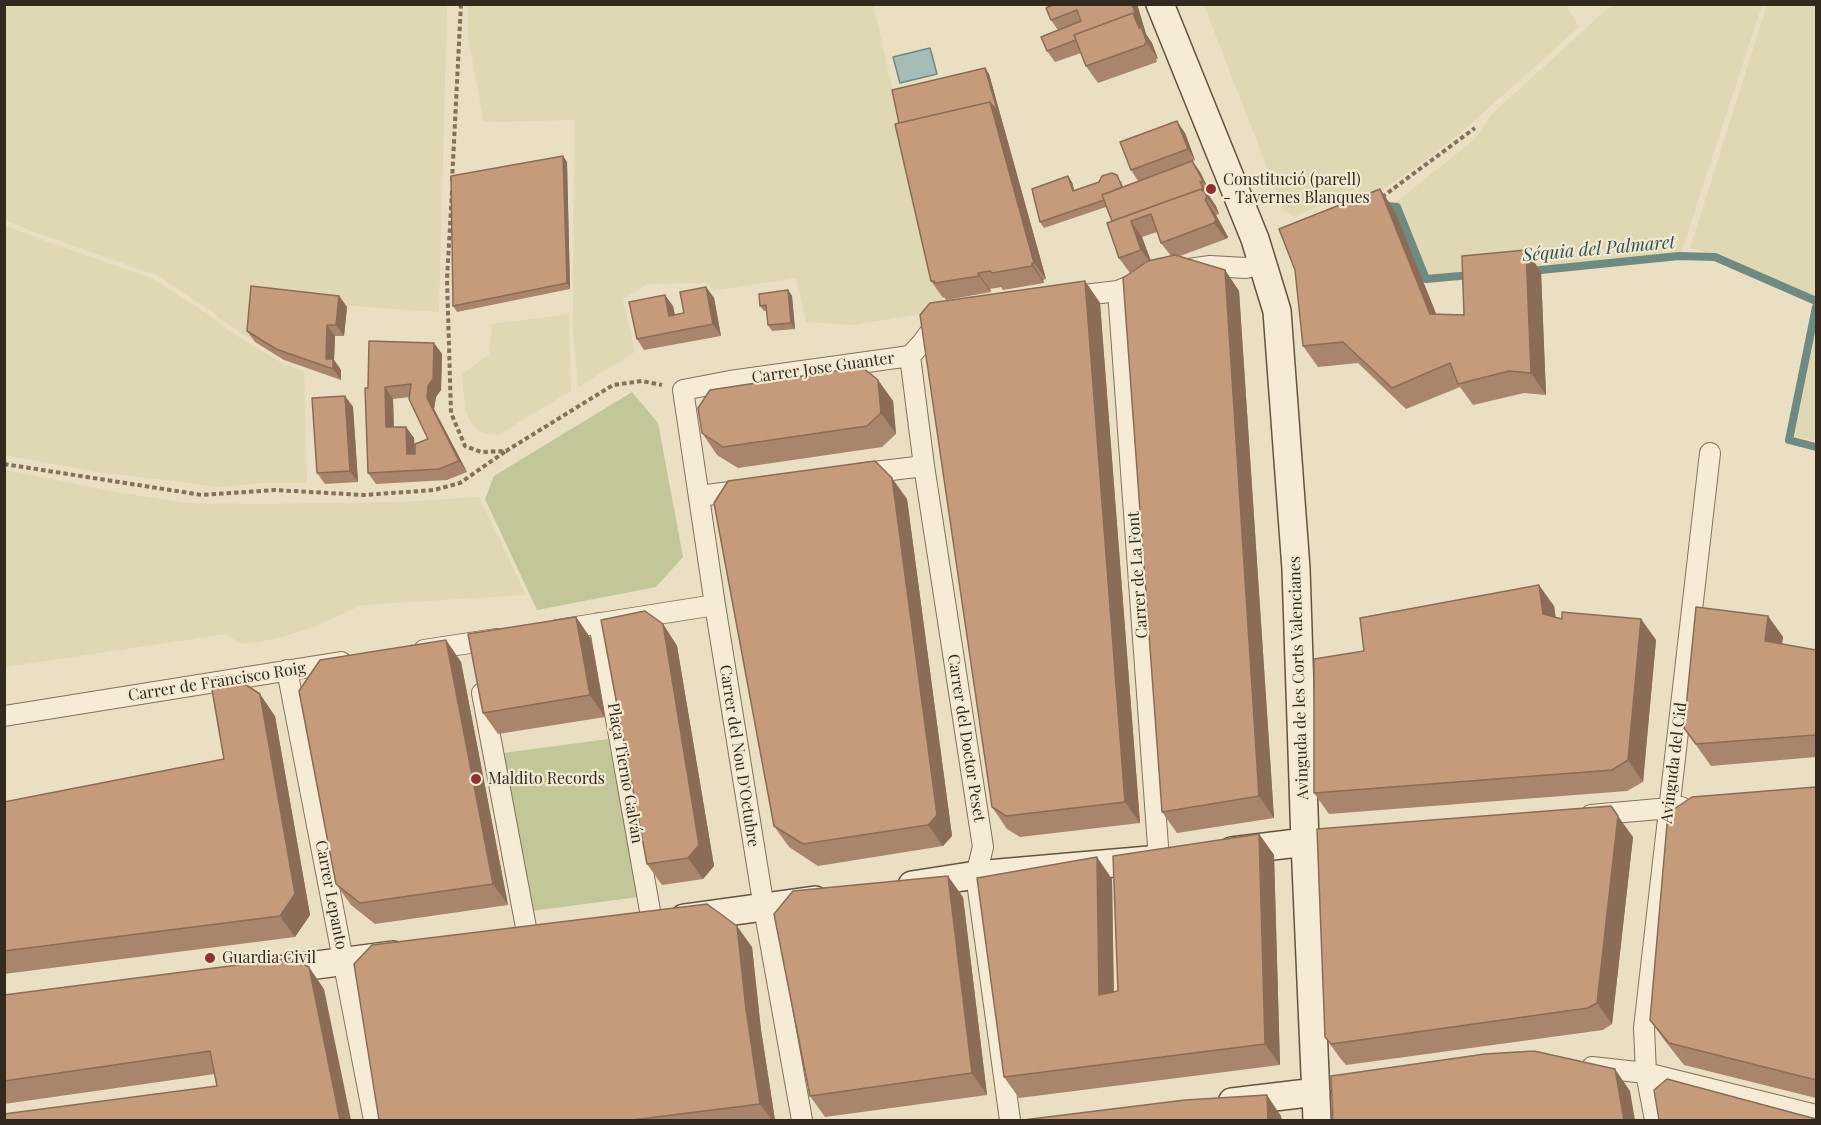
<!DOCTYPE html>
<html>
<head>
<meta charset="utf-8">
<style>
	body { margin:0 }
	#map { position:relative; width:1821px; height:1125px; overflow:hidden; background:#eadfc3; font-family:"Playfair Display",serif }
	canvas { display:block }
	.frame { position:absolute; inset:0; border:6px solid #34291e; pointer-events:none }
</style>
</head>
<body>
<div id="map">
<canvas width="1821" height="1125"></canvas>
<div class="frame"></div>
</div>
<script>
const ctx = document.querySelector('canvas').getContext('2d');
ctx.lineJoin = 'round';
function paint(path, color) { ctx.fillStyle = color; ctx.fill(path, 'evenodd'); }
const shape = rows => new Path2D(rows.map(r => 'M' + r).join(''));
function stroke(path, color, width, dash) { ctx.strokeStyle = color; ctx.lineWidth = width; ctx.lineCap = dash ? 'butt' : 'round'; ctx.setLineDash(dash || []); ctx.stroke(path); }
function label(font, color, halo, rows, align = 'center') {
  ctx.font = font + ' "Playfair Display",serif'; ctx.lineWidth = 4.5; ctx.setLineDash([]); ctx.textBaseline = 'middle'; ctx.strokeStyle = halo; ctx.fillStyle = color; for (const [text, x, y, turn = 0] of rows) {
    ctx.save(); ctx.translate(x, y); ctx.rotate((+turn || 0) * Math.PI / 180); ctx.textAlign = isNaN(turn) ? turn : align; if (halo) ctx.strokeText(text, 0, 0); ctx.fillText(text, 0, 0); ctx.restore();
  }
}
const farmland = shape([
	[1621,4,1762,5,1681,253,1427,278,1396,202,1475,139,1491,115,1608,8],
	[4,5,447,5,439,312,352,306,257,295,252,340,220,319,214,313,156,275,34,232,5,220],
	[468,5,873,5,945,310,852,325,806,322,796,278,711,291,710,283,648,284,623,299,635,352,578,387,573,332,574,120,484,122,468,38],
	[1204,5,1566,5,1579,27,1464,130,1415,168,1381,190,1365,198,1357,191,1293,217,1284,211],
	[1767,5,1816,5,1816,297,1715,255,1690,248],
	[4,225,32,236,153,279,211,316,229,331,284,364,304,371,307,483,261,483,221,487,97,472,5,455],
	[569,314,571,391,498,435,488,434,478,430,470,421,465,410,462,374,489,355,492,324],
	[1816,325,1816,441,1795,436],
	[5,470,121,493,188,503,261,504,402,502,479,497,526,595,362,605,314,627,276,639,241,644,226,634,5,667]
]);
const green = shape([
	[632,392,658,423,683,557,656,587,537,610,485,499,494,476],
	[608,739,638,897,532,911,503,753]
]);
const water = shape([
	[930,48,937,74,900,83,893,57,930,48]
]);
const stream = shape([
	[1388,206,1397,207,1426,279,1471,275],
	[1531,271,1679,256,1715,257,1816,301],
	[1816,307,1789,440,1816,447]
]);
const path = shape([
	[452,181,461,4],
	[452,191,447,279,451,413,465,446,481,452,506,451,613,385,642,381,662,385],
	[1382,197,1475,128],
	[4,464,202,495,275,490,364,495,434,490,460,483,506,451]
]);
const street = shape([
	[1189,269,1210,266,1246,268,1263,263],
	[1118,291,1159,860],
	[1067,297,1118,291,1149,278],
	[910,356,924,466,983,847,976,875,1010,1120],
	[858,474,924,466],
	[699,496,746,490],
	[599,623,652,922],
	[557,630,715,605],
	[424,650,496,639],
	[287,670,374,1120],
	[482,693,528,938],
	[4,716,341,662],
	[1591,815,1681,807],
	[1592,1067,1646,1073,1816,1115],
	[802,1120,764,908,715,605,683,390,730,381,910,356,922,343,939,320],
	[1655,1120,1646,1073,1644,1028,1710,453]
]);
const secondary = shape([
	[1160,4,1255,239,1277,311,1296,569,1305,842,1317,1120],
	[1232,851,1305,842],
	[912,885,976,875,1149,860],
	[684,918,815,900],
	[270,971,393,955],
	[1232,1102,1316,1092]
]);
const wall = shape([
	[1054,4,1137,4,1146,34,1152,43,1158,59,1156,59,1157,62,1098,83,1086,66,1081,53,1055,62,1047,51,1058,30,1051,20],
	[985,68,989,74,1046,279,1043,280,1044,283,1003,290,1001,287,990,289,991,292,946,300,944,297,943,298,931,281,899,123],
	[1185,133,1195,160,1193,161,1200,172,1210,192,1208,193,1210,198,1216,206,1219,214,1216,215,1228,237,1226,239,1180,256,1225,270,1239,291,1274,818,1177,833,1162,812,1130,273,1119,258,1112,221,1106,207,1044,228,1040,222,1072,182,1074,191,1121,181,1123,187,1138,181,1131,170],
	[1157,232,1161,243,1171,256,1150,260,1142,237],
	[563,156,567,162,570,289,457,312,453,306],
	[1380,189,1395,211,1436,314,1464,315,1541,272,1546,395,1524,393,1473,405,1460,387,1406,409,1358,363,1318,367,1303,346],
	[1085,281,1100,303,1140,823,1020,837,1007,829,992,807],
	[706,287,714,298,721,336,644,350,637,339,673,306,675,315,684,313],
	[788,290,792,296,795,329,772,331,768,325,767,311,764,311,760,306],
	[339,296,347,307,344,336,335,336,334,360,341,370,341,380,284,360,255,342,247,331],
	[434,343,442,354,441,390,436,397,434,409,467,472,447,480,376,484,368,473,368,388],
	[410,397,428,439,415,454,414,438,406,427,394,427,393,399],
	[878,380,893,401,896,434,882,447,738,468,717,455,702,433],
	[345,396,353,407,358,482,325,484,317,473],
	[907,499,952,836,943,846,818,866,789,847,774,826],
	[1554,606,1556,618,1562,619,1641,619,1656,640,1643,782,1627,791,1329,814,1314,793,1364,651],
	[1768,616,1783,637,1782,644,1816,650,1816,757,1711,766,1684,728],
	[576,617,591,639,605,717,498,734,483,713],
	[663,624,677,646,714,866,703,879,662,885,647,864],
	[446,640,461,662,508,905,375,924,351,905,336,884],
	[275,716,310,915,295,937,4,974,4,802,224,759],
	[1816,787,1816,1098,1684,1065,1665,1041,1650,1020],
	[1259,834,1274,855,1280,1065,1019,1098,1004,1077,1112,879,1114,992,1118,991],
	[1633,837,1612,1024,1603,1030,1346,1065,1340,1058,1325,1037],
	[963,897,987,1095,825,1117,810,1096],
	[752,947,761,1030,775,1120,379,1120],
	[324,989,217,1086,215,1074,4,1104,4,995]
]);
const shadedWall = shape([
	[1132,4,1137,4,1146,34,1152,43,1158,59,1147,43,1139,28,1133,13],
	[985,68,989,74,1046,279,1034,263,990,102],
	[1177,121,1185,133,1195,160,1188,149],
	[563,156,567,162,570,289,567,283],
	[1192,161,1200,172,1210,192,1203,181],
	[1068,176,1072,182,1076,197,1073,191],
	[1200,182,1216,206,1219,214,1202,191],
	[1380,189,1395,211,1445,336,1430,314],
	[1205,199,1216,215,1228,237,1226,239,1214,223],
	[1131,221,1142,237,1153,266,1141,250],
	[1526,250,1541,272,1546,395,1531,373],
	[1032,263,1043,280,1044,283,1032,266],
	[1225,270,1239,291,1274,818,1259,796],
	[978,273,990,289,991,292,979,276],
	[1085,281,1100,303,1140,823,1125,802],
	[706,287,714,298,721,336,713,324],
	[788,290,792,296,795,329,791,323],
	[665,295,673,306,677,327,669,316],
	[339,296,347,307,344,336,336,325],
	[327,325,335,336,334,360,341,370,341,380,326,359],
	[434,343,442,354,441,390,436,397,434,409,467,472,459,461,427,398],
	[878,380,893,401,896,434,881,413],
	[385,387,393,399,394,438,386,427],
	[345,396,353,407,358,482,350,471],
	[406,427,414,438,415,465,407,454],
	[892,478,907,499,952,836,943,846,928,825],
	[1539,585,1554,606,1558,636,1543,614],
	[1768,616,1783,637,1779,662,1765,641],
	[576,617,591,639,605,717,590,695],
	[1641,619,1656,640,1643,782,1628,760],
	[663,624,677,646,714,866,703,879,688,858],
	[446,640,461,662,508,905,493,884],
	[260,694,275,716,310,915,295,937,280,916],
	[1618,816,1633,837,1612,1024,1597,1003],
	[1259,834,1274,855,1280,1065,1265,1044],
	[1097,857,1112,879,1114,1016,1099,995],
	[948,876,963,897,987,1095,972,1073],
	[737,926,752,947,761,1030,775,1120,772,1120,760,1104,746,1009],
	[309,967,324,989,351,1120,340,1120],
	[1615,1069,1630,1091,1635,1120,1624,1120],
	[1267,1095,1281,1116,1282,1120,1268,1120]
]);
const building = shape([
	[1054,4,1132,4,1137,19,1133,13,1074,35,1076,40,1047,51,1041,37,1081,21,1077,10,1051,20,1046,8,1054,4],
	[1133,13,1139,28,1141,27,1147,43,1145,43,1145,45,1086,66,1074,35,1133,13],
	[985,68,998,113,990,102,899,123,892,90,985,68],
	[990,102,1034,263,1032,263,1032,266,992,273,990,271,978,273,979,276,935,283,934,281,931,281,895,124,990,102],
	[1177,121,1188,149,1131,170,1120,142,1177,121],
	[563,156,567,283,453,306,451,176,563,156],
	[1192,161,1203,181,1200,182,1204,190,1203,190,1201,189,1112,221,1102,195,1192,161],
	[1112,173,1117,175,1122,187,1102,195,1104,200,1040,222,1032,189,1068,176,1073,191,1099,182,1102,176,1112,173],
	[1201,189,1202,191,1204,190,1207,198,1205,199,1216,220,1214,223,1161,243,1151,214,1131,221,1141,250,1119,258,1107,223,1201,189],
	[1380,189,1430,314,1464,315,1462,256,1526,250,1531,373,1509,371,1458,384,1450,363,1392,388,1343,342,1303,346,1295,270,1279,229,1380,189],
	[1175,255,1225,270,1259,796,1162,812,1123,278,1148,261,1175,255],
	[1085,281,1125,802,1006,816,992,807,920,315,930,303,1085,281],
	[251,286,339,296,336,325,327,325,326,359,333,359,333,369,276,349,247,331,251,286],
	[706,287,713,324,637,339,629,302,665,295,669,316,684,313,680,292,706,287],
	[788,290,791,323,768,325,766,305,760,306,759,294,788,290],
	[369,341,434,343,433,379,428,386,427,398,459,461,439,469,368,473,365,388,368,388,369,341],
	[411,384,409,399,428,439,415,444,415,454,407,454,406,427,386,427,385,387,411,384],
	[862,367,878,380,881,413,867,426,723,447,702,433,698,408,710,390,862,367],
	[345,396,350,471,317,473,312,398,345,396],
	[875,461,892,478,937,815,928,825,803,844,774,826,714,503,728,481,875,461],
	[1539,585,1543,614,1562,619,1562,612,1641,619,1628,760,1612,770,1314,793,1314,659,1364,651,1360,618,1539,585],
	[1696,607,1768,616,1765,641,1816,650,1816,735,1696,744,1684,728,1696,607],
	[645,611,663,624,699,845,688,858,647,864,601,620,645,611],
	[576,617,590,695,483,713,468,634,576,617],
	[446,640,493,884,360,903,336,884,299,691,320,660,446,640],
	[231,675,260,694,295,894,280,916,4,951,4,802,224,759,210,678,231,675],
	[1816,787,1816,1080,1669,1043,1650,1020,1668,813,1692,797,1816,787],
	[1611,806,1618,816,1597,1003,1588,1008,1331,1044,1325,1037,1317,829,1611,806],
	[1259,834,1265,1044,1004,1077,977,878,1097,857,1099,995,1118,991,1113,856,1259,834],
	[948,876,972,1073,810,1096,774,914,793,891,948,876],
	[707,904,737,926,746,1009,760,1104,632,1120,379,1120,354,964,372,945,707,904],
	[292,958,309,967,340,1120,4,1120,4,1114,217,1086,210,1051,4,1081,4,995,292,958],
	[1534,1051,1615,1069,1624,1120,1333,1120,1331,1076,1485,1054,1534,1051],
	[1667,1079,1816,1119,1816,1120,1659,1120,1654,1090,1667,1079],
	[1267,1095,1268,1120,1023,1120,1185,1100,1267,1095]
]);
const markers = [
	[1211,189,6,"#8d3131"],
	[476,779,6,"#8d3131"],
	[210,958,6,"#8d3131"]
];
const poiNames = [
	["Constitució (parell)",1223,180],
	["- Tavernes Blanques",1223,198],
	["Maldito Records",488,779],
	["Guardia Civil",222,958]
];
const streetNames = [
	["Carrer Jose Guanter",823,368,-8],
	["Carrer de La Font",1138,575,-94],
	["Avinguda de les Corts Valencianes",1299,678,-92],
	["Carrer de Francisco Roig",217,682,-9],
	["Carrer del Doctor Peset",966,738,81],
	["Carrer del Nou D'Octubre",739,756,81],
	["Avinguda del Cid",1674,763,-83],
	["Plaça Tierno Galván",625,773,80],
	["Carrer Lepanto",331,895,79]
];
const waterNames = [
	["Séquia del Palmaret",1599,249,-5]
];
paint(farmland, '#dfd8b2');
paint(green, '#c1c798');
paint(water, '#a5bdb6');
stroke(water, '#6d8a83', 1.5);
stroke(stream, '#6d8a83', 8);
stroke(street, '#83715c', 22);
stroke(secondary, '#65523f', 30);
stroke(path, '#83715c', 4, [4.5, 3]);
stroke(street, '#f6ecd6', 20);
stroke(secondary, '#f6ecd6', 27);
paint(wall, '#a9856b');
paint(shadedWall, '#8a6c57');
paint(building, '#c59b7c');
stroke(building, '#8a6c57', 1.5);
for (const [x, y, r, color] of markers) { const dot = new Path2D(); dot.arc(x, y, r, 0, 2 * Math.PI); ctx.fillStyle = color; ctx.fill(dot); stroke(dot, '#f2e9d2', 2); }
label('16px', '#34291e', '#f2e9d2', poiNames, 'left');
label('16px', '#34291e', '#f2e9d2', streetNames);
label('italic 18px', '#2f5250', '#f2e9d2', waterNames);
</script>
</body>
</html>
